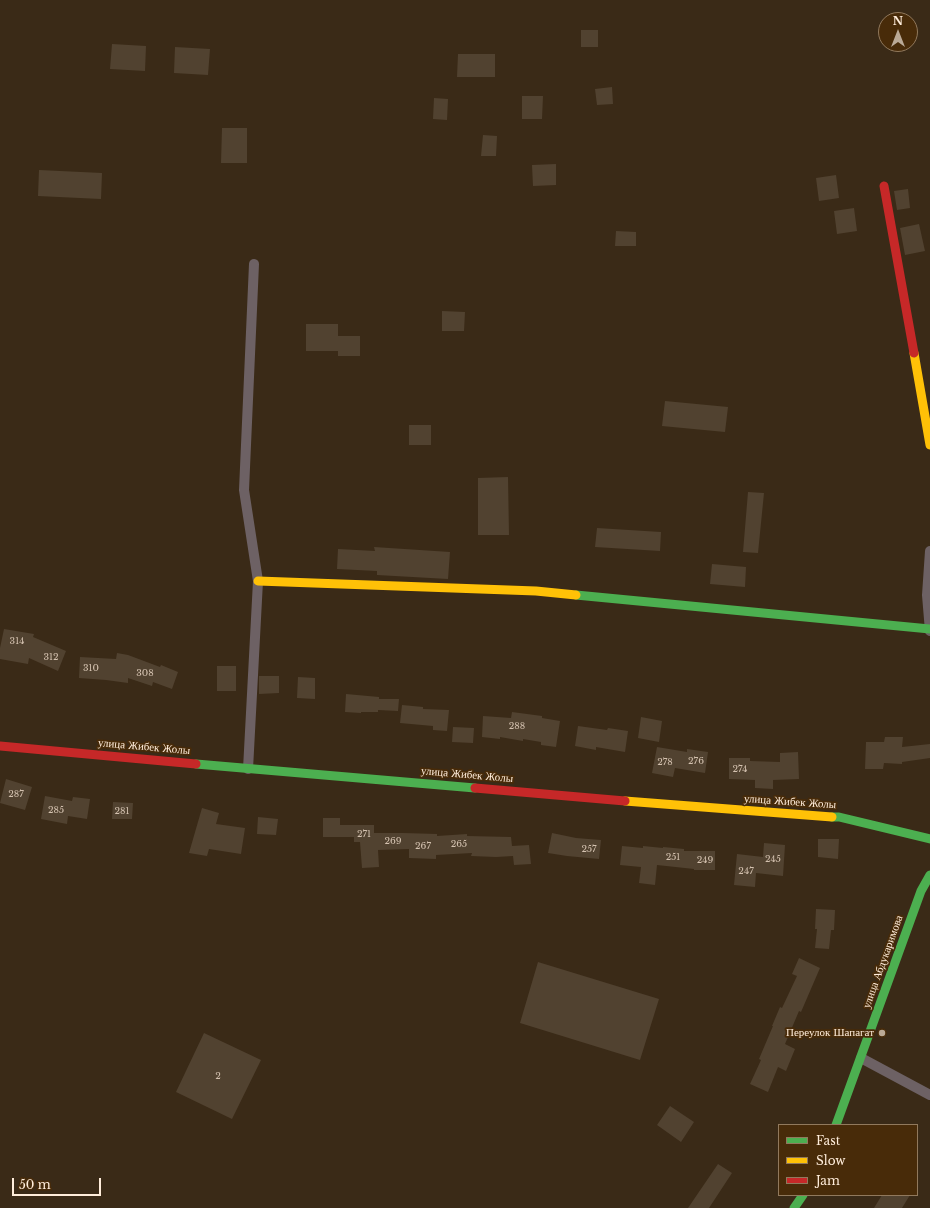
<!DOCTYPE html>
<html>
<head>
<meta charset="utf-8">
<style>
	body { margin:0 }
	#map { position:relative; width:930px; height:1208px; overflow:hidden; background:#3a2a17; font-family:"Libre Baskerville",serif }
	canvas { display:block }
	.legend { position:absolute; left:778px; top:1124px; width:140px; height:72px; box-sizing:border-box; background:#482b09; border:1px solid #91795d; margin:0; padding:5px 7px; list-style:none; font-size:12px; color:#ffeddb }
	.legend li { display:flex; align-items:center; gap:8px; height:20px }
	.legend b { width:20px; border:1px solid #91795d }
	.north { position:absolute; left:878px; top:12px; width:40px; height:40px; box-sizing:border-box; background:#482b09; border:1px solid #91795d; border-radius:50%; rotate:0deg; font-size:11px; font-weight:700; line-height:16px; text-align:center; color:#ffeddb }
	.north::after { content:''; display:block; margin:auto; width:14px; height:18px; background:#baa996; clip-path:polygon(50% 0,100% 100%,50% 72%,0 100%) }
	.scale { position:absolute; left:12px; top:1178px; width:89px; height:18px; box-sizing:border-box; border:2px solid #ffeddb; border-top:0; padding-left:5px; font-size:12px; line-height:14px; white-space:nowrap; color:#ffeddb; -webkit-text-stroke:3px #482b09; paint-order:stroke }
</style>
</head>
<body>
<div id="map">
<canvas width="930" height="1208"></canvas>
<ul class="legend">
<li><b style="height:5px;background:#4caf50"></b>Fast</li>
<li><b style="height:5px;background:#ffc107"></b>Slow</li>
<li><b style="height:5px;background:#c62828"></b>Jam</li>
</ul>
<div class="north">N</div>
<div class="scale">50 m</div>
</div>
<script>
const ctx = document.querySelector('canvas').getContext('2d');
ctx.lineJoin = 'round';
function paint(path, color) { ctx.fillStyle = color; ctx.fill(path, 'evenodd'); }
const shape = rows => new Path2D(rows.map(r => 'M' + r).join(''));
function stroke(path, color, width, dash) { ctx.strokeStyle = color; ctx.lineWidth = width; ctx.lineCap = dash ? 'butt' : 'round'; ctx.setLineDash(dash || []); ctx.stroke(path); }
function label(font, color, halo, rows, align = 'center') {
  ctx.font = font + ' "Libre Baskerville",serif'; ctx.lineWidth = 3.5; ctx.setLineDash([]); ctx.textBaseline = 'middle'; ctx.strokeStyle = halo; ctx.fillStyle = color; for (const [text, x, y, turn = 0] of rows) {
    ctx.save(); ctx.translate(x, y); ctx.rotate((+turn || 0) * Math.PI / 180); ctx.textAlign = isNaN(turn) ? turn : align; if (halo) ctx.strokeText(text, 0, 0); ctx.fillText(text, 0, 0); ctx.restore();
  }
}
const building = shape([
	[581,30,598,30,598,47,581,47],
	[112,44,146,46,145,71,110,69],
	[175,47,210,49,208,75,174,73],
	[458,54,495,54,495,77,457,77],
	[612,87,613,104,597,105,595,89],
	[522,96,543,96,542,119,522,119],
	[434,98,448,99,447,120,433,119],
	[222,128,247,128,247,163,221,163],
	[483,135,497,136,496,156,481,156],
	[556,164,556,185,533,186,532,165],
	[39,170,102,173,101,199,38,196],
	[836,175,839,198,819,201,816,178],
	[908,189,910,208,897,210,894,191],
	[854,208,857,231,837,234,834,211],
	[919,224,925,251,905,255,900,228],
	[616,231,636,232,636,246,615,246],
	[442,311,465,312,464,331,442,331],
	[306,324,338,324,338,336,360,336,360,356,338,356,338,351,306,351],
	[665,401,728,407,725,432,662,426],
	[409,425,431,425,431,445,409,445],
	[508,477,509,535,478,535,478,478],
	[748,492,764,493,758,553,743,552],
	[597,528,661,532,660,551,595,547],
	[374,547,450,552,448,579,377,575,377,571,337,569,338,549,375,551],
	[712,564,746,567,745,587,710,584],
	[4,629,34,634,33,637,66,651,58,671,29,658,28,664,0,659,0,648],
	[117,653,128,655,160,667,161,665,178,672,172,689,153,682,152,686,128,678,128,683,106,680,79,678,80,657,116,659],
	[217,666,236,666,236,691,217,691],
	[259,676,279,676,279,693,259,694],
	[298,677,315,678,315,699,297,698],
	[346,694,379,697,379,699,399,699,398,711,378,710,378,712,361,712,361,713,345,712],
	[402,705,423,707,423,709,449,710,447,731,433,730,433,726,400,723],
	[512,712,542,716,542,718,560,721,556,747,541,745,541,742,523,739,523,741,500,737,500,739,482,737,483,716,511,718],
	[641,717,662,721,659,742,638,738],
	[578,726,607,730,608,728,628,731,625,752,596,747,596,750,575,746],
	[453,727,474,728,473,743,452,742],
	[885,737,903,737,902,747,930,744,930,758,902,762,902,764,884,763,883,769,865,769,866,742,884,742],
	[657,747,687,752,687,749,708,752,705,773,675,768,673,777,652,773],
	[798,752,799,779,773,780,773,789,755,788,755,780,729,779,729,758,750,758,750,761,780,762,780,753],
	[6,779,32,787,25,810,0,803],
	[45,796,72,801,73,797,90,799,87,819,68,816,67,824,41,819],
	[113,802,133,803,132,819,112,819],
	[202,808,219,813,216,824,245,828,241,854,209,849,207,856,189,853],
	[258,817,278,819,276,835,257,834],
	[323,818,340,818,340,825,374,825,374,833,403,833,437,834,437,836,467,834,467,836,511,837,512,846,529,845,531,864,514,865,513,856,496,857,471,856,472,853,436,855,436,859,409,858,409,849,378,850,379,867,362,868,360,842,354,842,354,837,323,837],
	[552,833,576,838,601,840,599,859,567,856,548,853],
	[818,839,839,839,838,859,818,857],
	[764,843,785,845,783,876,756,873,755,887,734,885,737,854,763,857],
	[622,846,643,848,643,846,663,848,663,847,684,849,684,851,715,851,715,870,694,870,694,869,657,865,655,885,639,883,641,867,620,865],
	[816,909,835,910,834,930,831,930,829,949,815,948,817,929,815,929],
	[799,958,820,968,801,1012,799,1011,785,1044,795,1049,786,1071,778,1067,768,1092,750,1084,761,1060,759,1059,773,1026,772,1026,780,1007,782,1008,797,976,792,974],
	[538,962,659,999,640,1060,520,1023],
	[204,1033,261,1060,232,1119,176,1092],
	[670,1106,694,1122,681,1142,657,1125],
	[718,1164,732,1173,709,1208,688,1208],
	[882,1195,910,1195,902,1208,874,1208]
]);
const street = shape([
	[930,551,927,595,930,631],
	[248,769,258,581,244,490,254,264],
	[861,1058,930,1095]
]);
const fast = shape([
	[576,595,930,629],
	[196,764,475,788],
	[832,817,839,817,930,839],
	[836,1125,921,891,930,875],
	[794,1208,803,1195]
]);
const slow = shape([
	[914,353,930,445],
	[258,581,536,591,576,595],
	[625,801,832,817]
]);
const jam = shape([
	[884,186,914,353],
	[0,746,196,764],
	[475,788,625,801]
]);
const markers = [
	[882,1033,4,"#baa996"]
];
const numberNames = [
	["314",17,641],
	["312",51,657],
	["310",91,668],
	["308",145,673],
	["288",517,726],
	["276",696,761],
	["278",665,762],
	["274",740,769],
	["287",16,794],
	["285",56,810],
	["281",122,811],
	["271",364,834],
	["269",393,841],
	["265",459,844],
	["267",423,846],
	["257",589,849],
	["251",673,857],
	["245",773,859],
	["249",705,860],
	["247",746,871],
	["2",218,1076]
];
const streetNames = [
	["улица Жибек Жолы",144,747,5],
	["улица Жибек Жолы",467,775,5],
	["улица Жибек Жолы",790,802,4],
	["улица Абдукаримова",883,962,-70]
];
const poiNames = [
	["Переулок Шапагат",874,1033]
];
paint(building, '#514230');
stroke(street, '#6d6164', 10);
stroke(fast, '#4caf50', 9);
stroke(slow, '#ffc107', 9);
stroke(jam, '#c62828', 9);
for (const [x, y, r, color] of markers) { const dot = new Path2D(); dot.arc(x, y, r, 0, 2 * Math.PI); ctx.fillStyle = color; ctx.fill(dot); stroke(dot, '#482b09', 1.5); }
label('9px', '#d4c2b0', null, numberNames);
label('11px', '#ffeddb', '#482b09', streetNames);
label('11px', '#ffeddb', '#482b09', poiNames, 'right');
</script>
</body>
</html>
